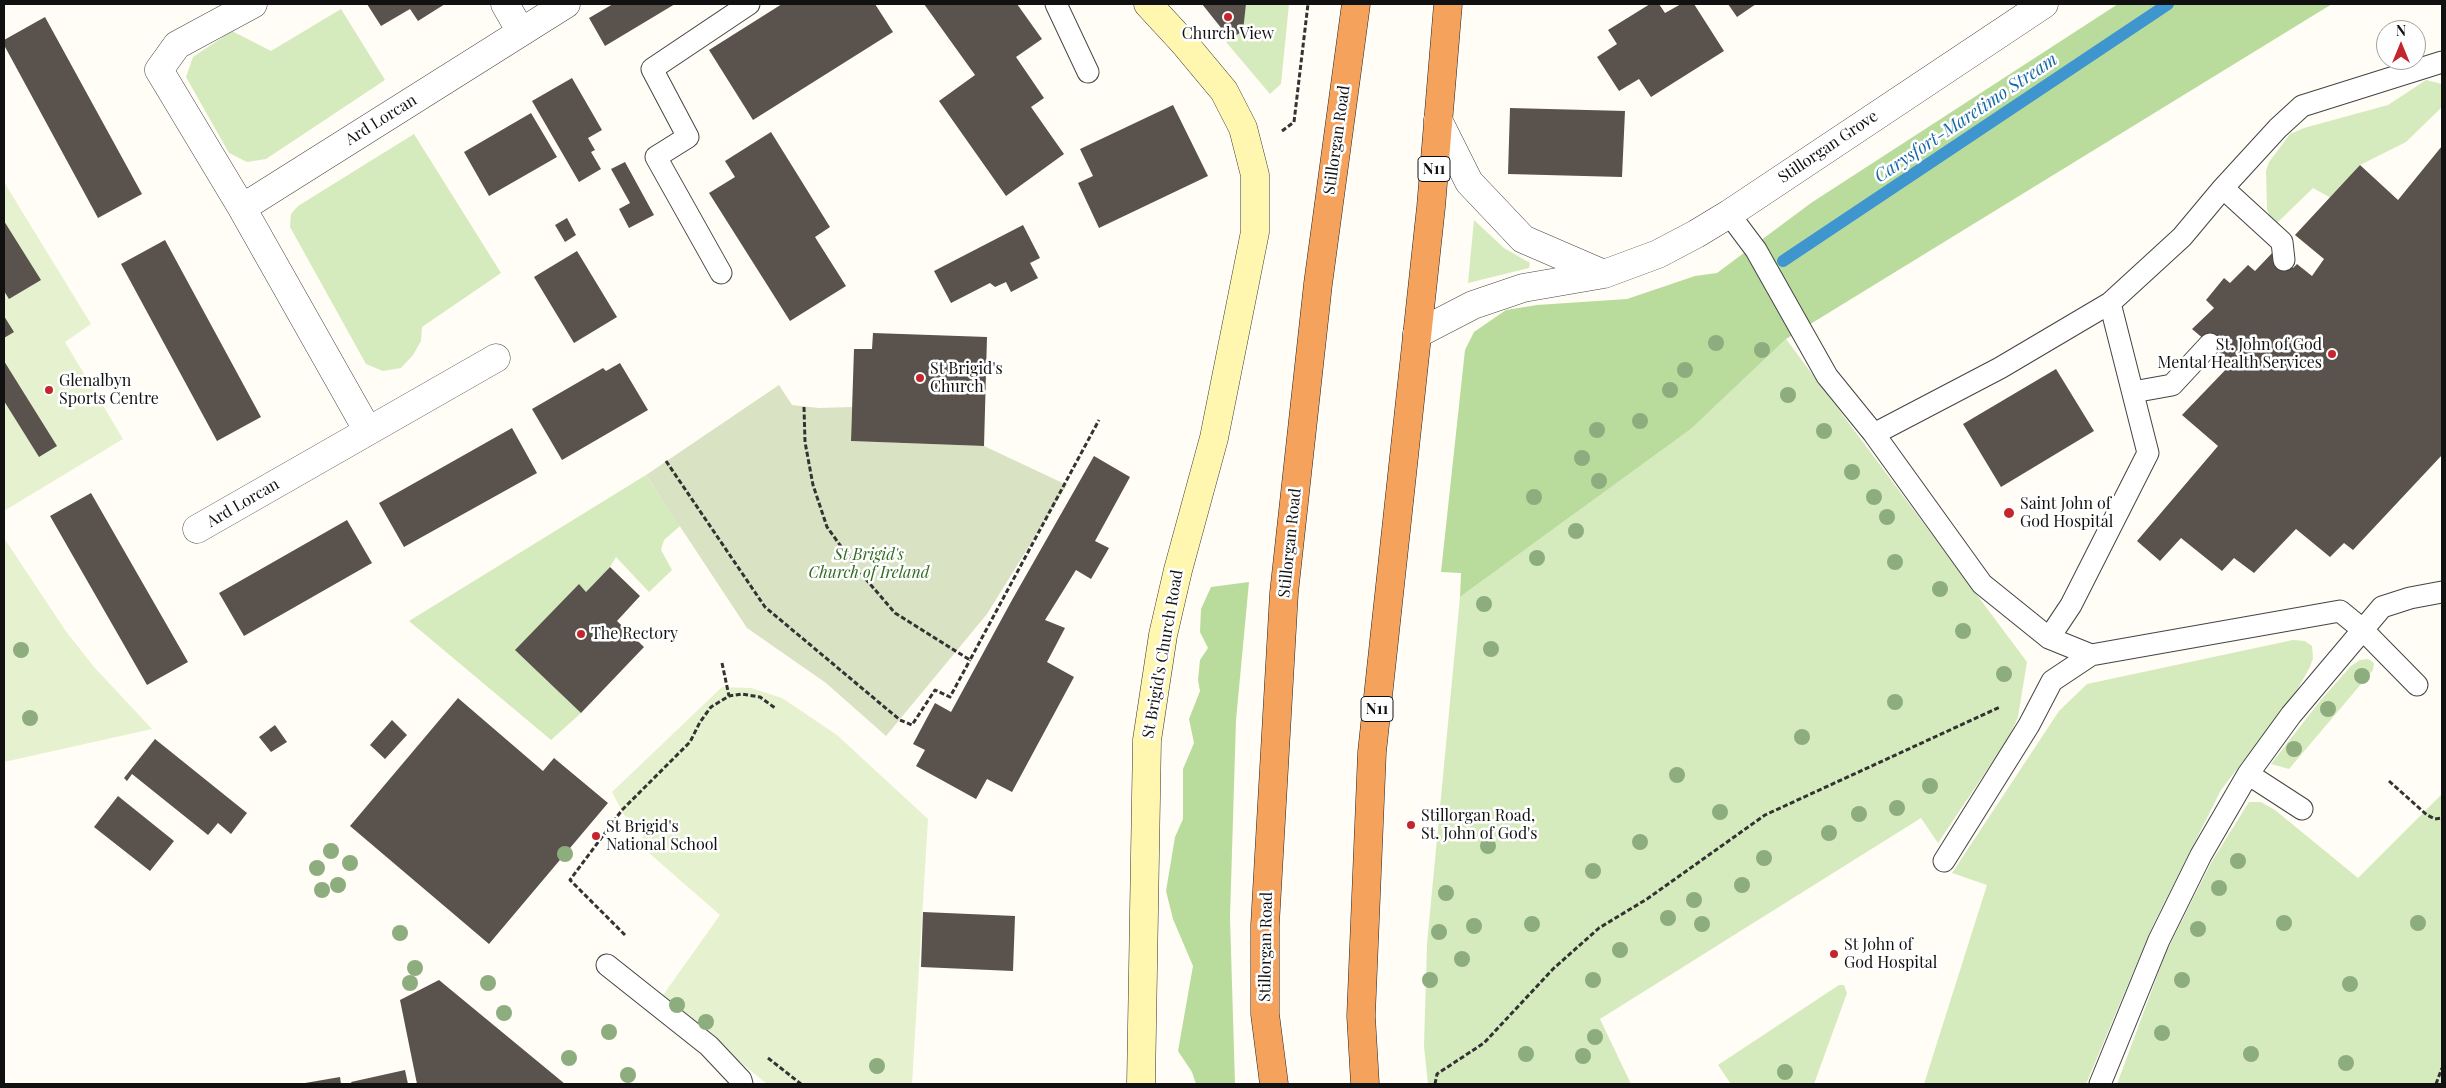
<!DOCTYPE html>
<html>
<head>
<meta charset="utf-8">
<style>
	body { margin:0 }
	#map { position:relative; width:2446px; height:1088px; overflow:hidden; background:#fffdf5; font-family:"Playfair Display",serif }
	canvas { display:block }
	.frame { position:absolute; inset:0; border:5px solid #111; pointer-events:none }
	.north { position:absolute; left:2376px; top:20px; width:50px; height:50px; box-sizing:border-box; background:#fff; border:1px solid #a0a0a0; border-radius:50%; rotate:0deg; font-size:14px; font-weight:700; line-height:20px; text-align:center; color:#111 }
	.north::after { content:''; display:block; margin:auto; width:18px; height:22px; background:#c4262e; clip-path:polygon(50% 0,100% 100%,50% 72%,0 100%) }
</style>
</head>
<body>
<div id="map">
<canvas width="2446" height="1088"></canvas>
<div class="frame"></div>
<div class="north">N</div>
</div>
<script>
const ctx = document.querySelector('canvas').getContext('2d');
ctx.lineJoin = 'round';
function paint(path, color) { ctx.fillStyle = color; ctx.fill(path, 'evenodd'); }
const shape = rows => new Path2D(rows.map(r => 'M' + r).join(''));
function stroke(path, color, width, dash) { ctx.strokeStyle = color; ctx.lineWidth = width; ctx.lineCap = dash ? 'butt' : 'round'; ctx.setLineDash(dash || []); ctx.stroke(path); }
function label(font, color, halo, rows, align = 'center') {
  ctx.font = font + ' "Playfair Display",serif'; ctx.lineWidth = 5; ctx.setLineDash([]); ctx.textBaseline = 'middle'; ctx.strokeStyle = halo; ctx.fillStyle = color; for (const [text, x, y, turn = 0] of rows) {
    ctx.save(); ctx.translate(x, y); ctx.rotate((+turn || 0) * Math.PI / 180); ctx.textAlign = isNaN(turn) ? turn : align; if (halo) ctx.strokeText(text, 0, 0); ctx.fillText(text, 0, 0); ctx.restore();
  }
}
const green = shape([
	[1246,4,1289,4,1281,84,1270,94,1226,42,1242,31],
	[341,9,385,80,266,159,247,162,229,153,186,77,193,57,232,31,271,51],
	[2426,80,2442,84,2442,107,2406,142,2360,165,2331,198,2313,188,2277,223,2271,218,2267,210,2266,171,2269,162,2290,134,2304,128,2388,105],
	[414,134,501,273,422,327,421,341,413,355,401,368,383,371,366,364,290,227,291,214,298,206],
	[1474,220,1504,248,1530,263,1529,268,1468,283],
	[1786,339,2027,662,2018,717,2009,737,1938,843,1921,818,1600,1019,1631,1084,1428,1084,1424,1046,1427,944,1460,597,1691,429],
	[646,475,680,526,664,540,661,550,672,570,649,592,616,557,610,567,586,592,579,585,516,650,581,713,551,740,409,621],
	[2293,640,2305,641,2312,646,2313,658,2310,667,2297,690,2221,790,2153,925,2086,1084,1924,1084,1987,885,1952,873,2059,711,2087,684],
	[2368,659,2374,663,2373,670,2289,769,2271,764,2320,701,2351,666,2360,660],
	[2442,794,2442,1084,2117,1084,2166,952,2212,861,2249,802,2261,802,2275,810,2358,878],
	[1839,985,1844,985,1847,993,1814,1084,1731,1084,1718,1065]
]);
const forest = shape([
	[2118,4,2332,4,1786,339,1691,429,1460,597,1461,573,1441,572,1465,350,1474,332,1506,310,1537,305,1627,299,1695,276,1717,273,1811,203],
	[1249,582,1236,720,1230,917,1235,1084,1196,1084,1192,1072,1178,1051,1193,966,1173,919,1166,891,1175,837,1183,819,1183,769,1194,743,1189,719,1200,691,1198,680,1200,660,1208,648,1200,632,1201,609,1211,587]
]);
const cemetery = shape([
	[779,385,792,405,819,408,852,407,851,441,984,446,1067,485,987,614,886,736,826,683,747,628,646,475]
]);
const pitch = shape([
	[4,182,91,324,65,342,123,439,4,511],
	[4,538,65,630,94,667,152,729,4,762],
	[722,687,751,688,782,698,837,735,928,819,912,1084,767,1084,661,998,720,915,642,847,644,830,624,815,612,792]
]);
const stream = shape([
	[1783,261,2168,4]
]);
const building = shape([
	[367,4,445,4,418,21,410,9,381,26],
	[613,4,675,4,605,46,589,18],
	[782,4,875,4,893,32,753,120,709,50],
	[924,4,1017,4,1042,39,1016,57,1044,98,1031,107,1064,154,1006,196,939,101,975,75],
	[1202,4,1246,4,1243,31,1230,39],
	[1650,4,1659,4,1665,13,1681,4,1694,4,1724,51,1651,97,1639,79,1619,91,1597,57,1617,44,1608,30],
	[1728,4,1756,4,1737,17],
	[45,17,142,194,98,218,4,45,4,40],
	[572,78,602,130,588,138,595,150,591,152,601,169,579,182,532,101],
	[1173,105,1208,176,1099,228,1078,183,1093,176,1080,149],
	[1510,108,1625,111,1622,177,1508,174],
	[531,113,557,157,489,196,464,152],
	[771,132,830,227,815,237,846,286,790,321,709,193,735,177,725,161],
	[2442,146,2442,455,2353,550,2344,543,2330,557,2296,529,2254,573,2234,558,2222,571,2181,538,2160,561,2137,541,2218,446,2182,415,2232,363,2192,329,2214,308,2206,300,2224,278,2230,283,2248,265,2255,271,2274,251,2293,268,2297,264,2312,276,2324,259,2295,235,2360,165,2398,200],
	[625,162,654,215,629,228,619,209,630,203,611,169],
	[567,218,576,235,565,242,555,225],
	[4,221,41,280,9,299,4,291],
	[1023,225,1040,258,1030,263,1038,278,1011,292,1006,282,995,287,990,283,951,303,934,271],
	[165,240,261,417,217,441,121,264],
	[577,251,617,317,574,343,534,277],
	[4,316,14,332,4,338],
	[873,333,987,337,984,446,851,441,854,349,872,349],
	[4,361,57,446,39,457,4,401],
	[620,363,648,410,562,460,532,409,603,368,606,371],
	[2056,369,2094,431,2001,487,1963,424],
	[512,428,537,473,404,547,379,503],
	[1094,456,1130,477,1095,541,1109,548,1091,579,1076,570,1045,620,1065,628,1047,662,1074,677,1012,792,987,779,976,799,916,766,925,750,913,744,935,703,951,712,1012,600],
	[91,493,188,662,147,685,50,516],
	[347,520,372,563,244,636,219,593],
	[610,567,640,596,617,621,644,647,581,713,515,650,579,584,586,592],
	[458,698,543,771,554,758,608,803,489,944,350,826],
	[392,720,407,735,385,759,370,745],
	[275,725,287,742,271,752,259,737],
	[155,739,247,813,231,834,218,823,208,835,132,774,127,781,124,778],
	[118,796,174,841,150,871,94,827],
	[923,912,1015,916,1013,971,921,967],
	[439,980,565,1084,417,1084,400,1000],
	[405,1070,408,1084,352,1084,351,1082],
	[340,1077,341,1084,305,1084,305,1083]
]);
const path = shape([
	[1282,131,1294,122,1308,4],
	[804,407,805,442,813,485,827,527,858,570,895,613,970,660,1099,420],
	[666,461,765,607,900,720,912,725,935,690,950,697,970,660],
	[722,663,729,696],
	[2389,781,2427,815,2435,819,2442,818],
	[625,935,570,880,622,810,690,742,700,722,711,707,729,696,742,694,760,697,775,708],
	[768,1058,801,1084],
	[1435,1084,1437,1074,1484,1043,1553,969,1599,928,1647,899,1765,815,2000,707],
	[2436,1084,2442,1068]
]);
const lane = shape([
	[1056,4,1088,72],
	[2223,188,2282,242,2284,260],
	[1729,214,1756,250,1827,376,1874,434,1982,584,2049,638,2091,655],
	[721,273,656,157,688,137,652,69,749,4],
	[2133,392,2172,385,2210,344],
	[1874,434,2000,368,2110,303,2182,237,2223,188,2278,128,2302,106,2442,62],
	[2049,638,2071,605,2148,453,2110,303],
	[2248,774,2302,809],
	[1944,861,2029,725,2052,681,2091,655,2340,611,2362,629,2417,685],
	[607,965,709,1046,741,1080,742,1084],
	[2100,1084,2159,940,2201,855,2248,774,2291,715,2382,607,2410,598,2442,592]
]);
const street = shape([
	[253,4,177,45,159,70,242,208,368,431],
	[505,4,521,32],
	[1438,120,1469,182,1523,239,1604,274],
	[242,208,566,4],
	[1417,334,1473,305,1523,288,1604,274,1658,254,1696,234,1729,214,2044,4],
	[197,529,496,358]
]);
const secondary = shape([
	[1141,1084,1147,740,1163,635,1178,570,1214,438,1255,232,1255,175,1243,128,1224,91,1184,43,1148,4]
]);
const highway = shape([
	[1274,1084,1265,1014,1265,925,1284,593,1318,284,1356,4],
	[1365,1084,1361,1016,1372,752,1431,207,1448,4]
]);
const trees = [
	[1716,343],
	[1762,350],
	[1685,370],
	[1670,390],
	[1788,395],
	[1640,421],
	[1597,430],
	[1824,431],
	[1582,458],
	[1852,472],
	[1599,481],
	[1534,497],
	[1874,497],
	[1887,517],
	[1576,531],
	[1537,558],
	[1895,562],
	[1940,589],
	[1484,604],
	[1963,631],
	[1491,649],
	[21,650],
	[2004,674],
	[2362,676],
	[1895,702],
	[2328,709],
	[30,718],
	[1802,737],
	[2294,749],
	[1677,775],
	[1930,786],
	[1897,808],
	[1720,812],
	[1859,814],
	[1829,833],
	[1640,842],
	[1488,846],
	[331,851],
	[565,854],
	[1764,858],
	[2238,861],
	[350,863],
	[317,868],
	[1593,871],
	[338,885],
	[1742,885],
	[2219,888],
	[322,890],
	[1446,893],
	[1694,900],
	[1668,918],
	[2284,923],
	[2418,923],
	[1532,924],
	[1702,924],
	[1474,926],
	[2198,929],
	[1439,932],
	[400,933],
	[1620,950],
	[1462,959],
	[415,968],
	[1430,980],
	[1593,980],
	[2182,980],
	[410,983],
	[488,983],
	[2350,984],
	[677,1005],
	[504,1013],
	[706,1022],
	[609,1032],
	[2162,1033],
	[1595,1037],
	[1526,1054],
	[2251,1054],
	[1583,1056],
	[569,1058],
	[2346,1063],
	[877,1066],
	[1785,1072],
	[628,1075]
];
const markers = [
	[1228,17,5,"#c4262e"],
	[2332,354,5,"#c4262e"],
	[920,378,5,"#c4262e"],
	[49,390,5,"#c4262e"],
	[2009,513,6,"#c4262e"],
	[581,634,5,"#c4262e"],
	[1411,825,5,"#c4262e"],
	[596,836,5,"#c4262e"],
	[1834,954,5,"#c4262e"]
];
const shields = [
	[1434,169,32],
	[1377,709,32]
];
const shieldNames = [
	["N11",1434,169],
	["N11",1377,709]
];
const poiNames = [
	["Church View",1228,34,"center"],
	["St. John of God",2322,345,"right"],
	["Mental Health Services",2322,363,"right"],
	["St Brigid's",930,369],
	["Church",930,387],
	["Glenalbyn",59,381],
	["Sports Centre",59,399],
	["Saint John of",2020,504],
	["God Hospital",2020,522],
	["The Rectory",591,634],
	["Stillorgan Road,",1421,816],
	["St. John of God's",1421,834],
	["St Brigid's",606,827],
	["National School",606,845],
	["St John of",1844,945],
	["God Hospital",1844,963]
];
const streetNames = [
	["Ard Lorcan",381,120,-32],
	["Stillorgan Road",1337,140,-82],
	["Stillorgan Grove",1828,147,-34],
	["Ard Lorcan",243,503,-30],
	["Stillorgan Road",1290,543,-84],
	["St Brigid's Church Road",1163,654,-80],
	["Stillorgan Road",1266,947,-89]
];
const parkNames = [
	["St Brigid's",869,555],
	["Church of Ireland",869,573]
];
const waterNames = [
	["Carysfort-Maretimo Stream",1966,118,-34]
];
paint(green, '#d5ebbd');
paint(forest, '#b9dc9c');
paint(cemetery, '#d9e3c4');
paint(pitch, '#e6f2cf');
stroke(stream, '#3f96cf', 12);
paint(building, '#5a524d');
stroke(lane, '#444', 23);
stroke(street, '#444', 29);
stroke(secondary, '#333', 29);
stroke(highway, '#222', 29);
stroke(path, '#333', 3, [5, 2.5]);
stroke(lane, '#fff', 21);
stroke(street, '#fff', 28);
stroke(secondary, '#fff6b0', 28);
stroke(highway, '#f5a25d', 28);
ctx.fillStyle = '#8dad7f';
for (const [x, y] of trees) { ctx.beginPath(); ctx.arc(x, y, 8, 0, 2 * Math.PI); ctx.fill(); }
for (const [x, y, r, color] of markers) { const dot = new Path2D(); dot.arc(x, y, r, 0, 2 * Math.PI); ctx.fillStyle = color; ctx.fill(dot); stroke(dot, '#fff', 2); }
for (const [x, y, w] of shields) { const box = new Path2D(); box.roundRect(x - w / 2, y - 12.5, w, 25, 4); ctx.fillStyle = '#fff'; ctx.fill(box); stroke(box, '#111', 1); }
label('bold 15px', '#111', null, shieldNames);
label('16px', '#111', '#fff', poiNames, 'left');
label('16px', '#111', '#fff', streetNames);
label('italic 16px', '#2f6b1f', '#fff', parkNames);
label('italic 18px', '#1768a6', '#fff', waterNames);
</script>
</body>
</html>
